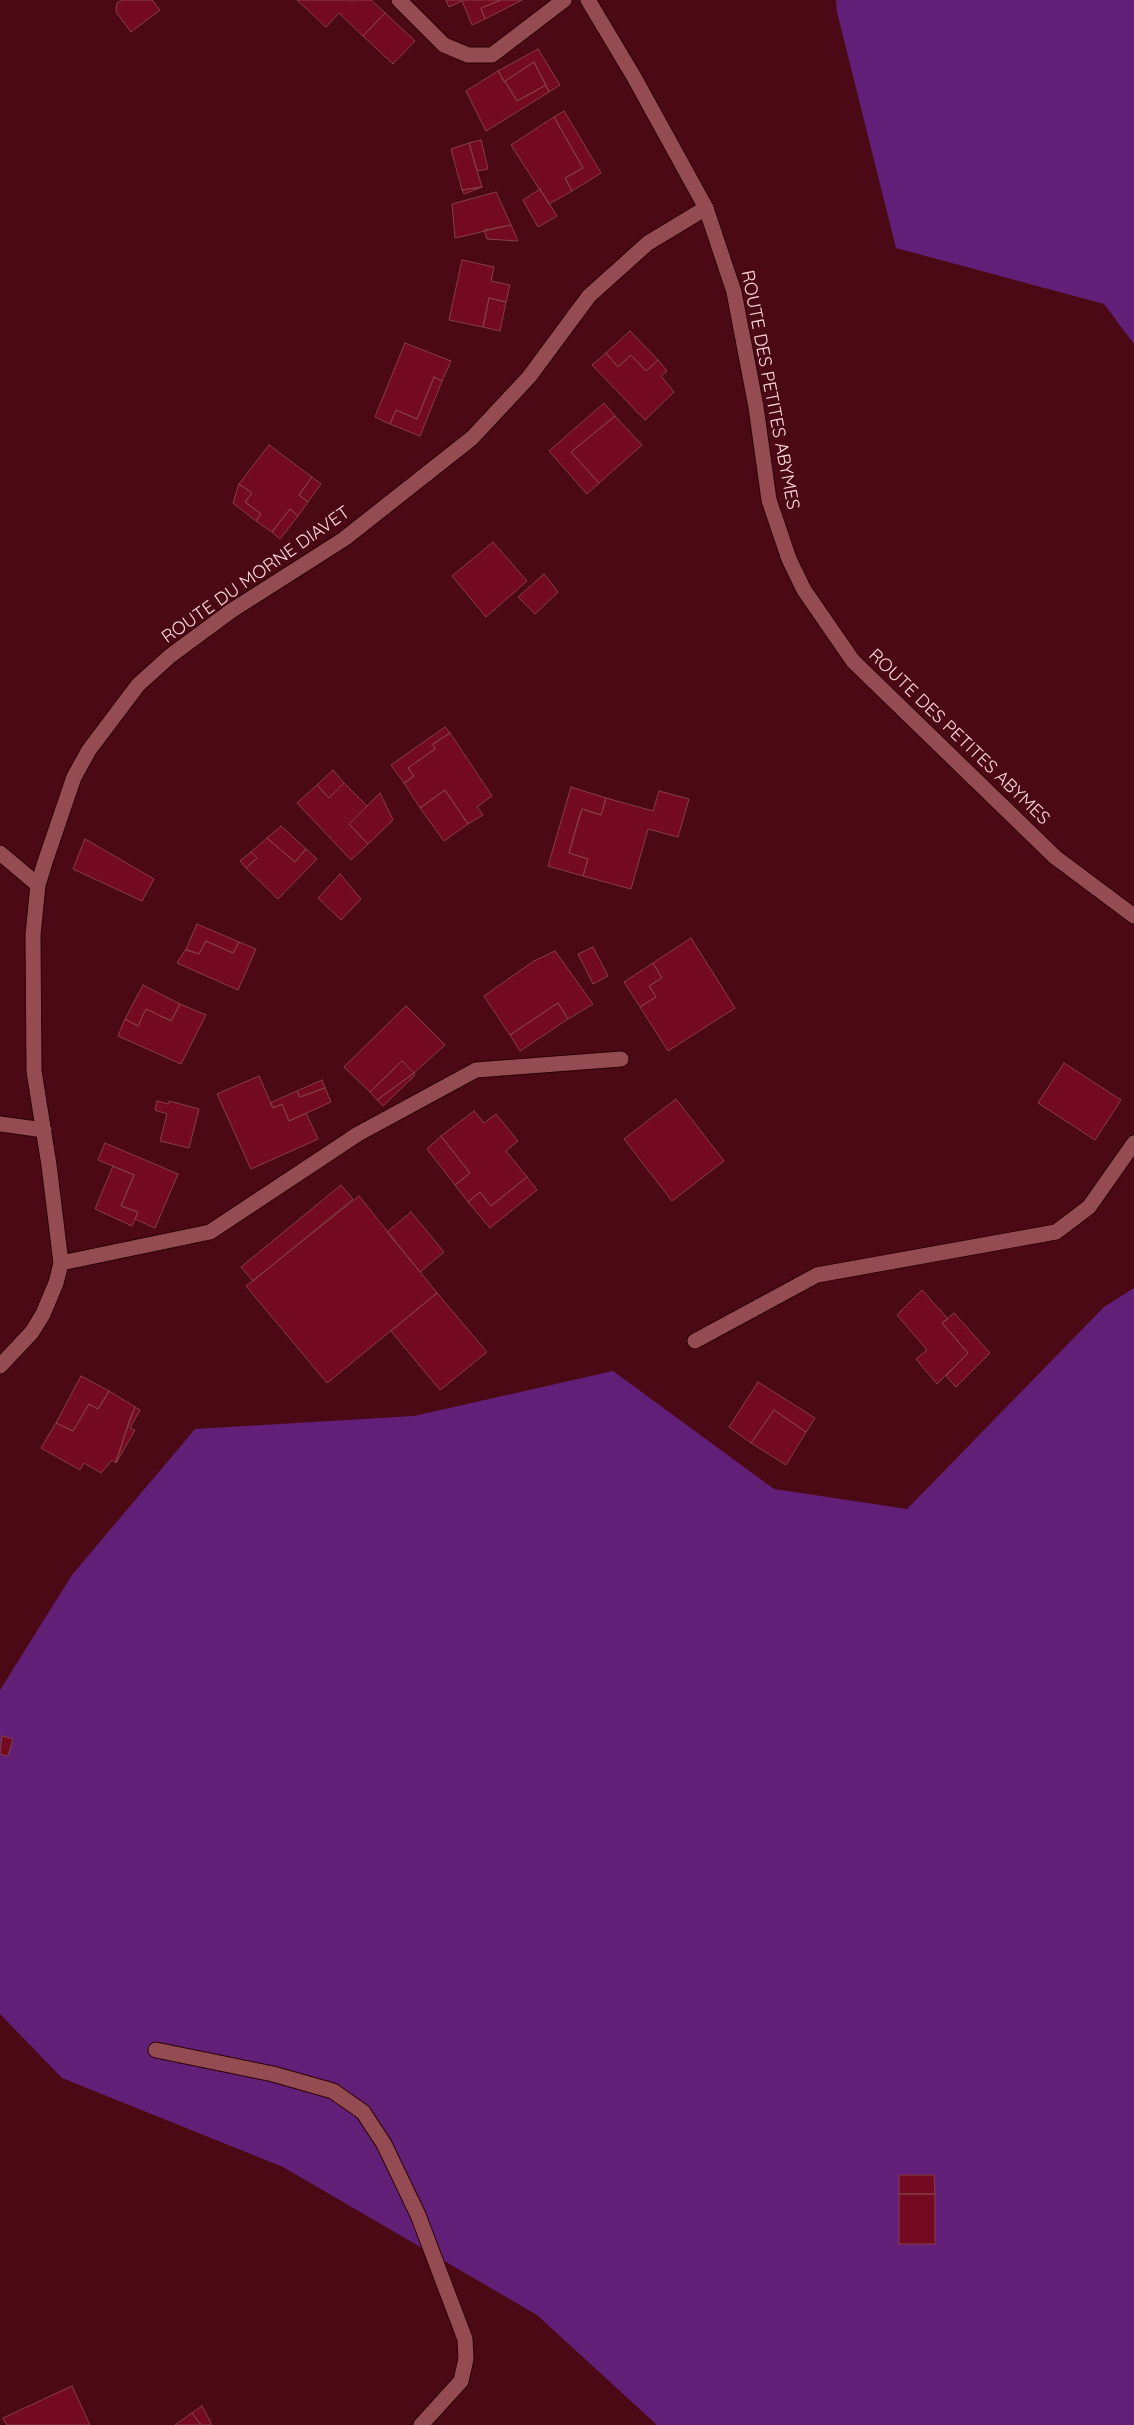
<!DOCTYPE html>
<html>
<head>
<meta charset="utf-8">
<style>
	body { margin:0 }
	canvas { display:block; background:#4b0915 }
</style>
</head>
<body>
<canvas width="1134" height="2425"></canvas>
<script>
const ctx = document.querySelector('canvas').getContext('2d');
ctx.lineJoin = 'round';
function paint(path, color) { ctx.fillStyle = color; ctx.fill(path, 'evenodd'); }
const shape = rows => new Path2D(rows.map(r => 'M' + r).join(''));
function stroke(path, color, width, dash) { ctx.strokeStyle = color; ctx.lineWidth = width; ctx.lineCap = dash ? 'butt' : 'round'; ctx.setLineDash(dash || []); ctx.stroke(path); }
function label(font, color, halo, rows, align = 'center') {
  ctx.font = font + ' Quicksand,sans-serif'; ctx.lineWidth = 4.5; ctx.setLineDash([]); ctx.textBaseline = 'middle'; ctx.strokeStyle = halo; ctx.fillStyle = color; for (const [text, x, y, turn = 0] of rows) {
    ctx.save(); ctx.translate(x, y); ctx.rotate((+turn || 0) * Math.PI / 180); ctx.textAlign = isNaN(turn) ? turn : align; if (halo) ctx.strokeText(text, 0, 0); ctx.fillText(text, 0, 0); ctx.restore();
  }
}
const green = shape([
	[836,0,1134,0,1134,344,1104,304,896,248,837,12],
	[1134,1288,1134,2425,657,2425,537,2315,283,2167,62,2078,0,2014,0,1690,72,1575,195,1429,414,1416,613,1371,774,1489,907,1509,1104,1307]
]);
const building = shape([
	[122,0,152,0,160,10,131,32,116,12,117,3,122,0],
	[297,0,350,0,352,2,354,0,371,0,385,13,363,36,339,13,326,27,297,0],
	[446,0,501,0,481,8,485,19,472,25,462,1,449,7,446,0],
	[501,0,522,0,485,19,481,8,501,0],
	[385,13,415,41,393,64,363,36,385,13],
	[538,49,560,85,549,92,534,62,504,82,498,71,538,49],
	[534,62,546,85,517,101,505,81,534,62],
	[498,71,517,101,546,85,549,92,486,131,466,91,498,71],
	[564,111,601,173,572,191,565,178,583,168,554,117,564,111],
	[554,117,583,168,565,178,572,191,549,204,511,145,554,117],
	[481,140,488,169,477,171,469,143,481,140],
	[469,143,482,187,462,190,451,149,469,143],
	[482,187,464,194,462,190,482,187],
	[540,189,557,216,538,227,523,200,540,189],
	[496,192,511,225,455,238,452,204,496,192],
	[511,225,518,241,487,239,484,230,511,225],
	[462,260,494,267,491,281,510,285,506,302,489,298,483,327,449,320,462,260],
	[489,298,506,302,500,331,483,327,489,298],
	[630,331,658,360,646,371,631,355,618,367,606,353,630,331],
	[405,343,451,361,442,381,434,377,417,419,396,410,390,424,375,417,405,343],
	[606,353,618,367,631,355,646,371,658,360,667,371,661,376,674,392,645,420,592,365,606,353],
	[434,377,442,381,420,436,390,424,396,410,417,419,434,377],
	[604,403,615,416,571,452,599,483,587,494,549,451,604,403],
	[615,416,642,445,599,483,571,452,615,416],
	[269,445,312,477,299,495,308,502,298,516,290,509,272,532,256,521,261,514,245,502,252,493,239,484,269,445],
	[312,477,321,484,308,502,299,495,312,477],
	[239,484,252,493,245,502,261,514,256,521,233,503,239,484],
	[290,509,298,516,280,539,272,532,290,509],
	[493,542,527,581,486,617,452,576,493,542],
	[544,574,558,592,535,614,518,597,544,574],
	[445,727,450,733,433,744,435,749,408,768,414,776,404,783,391,765,445,727],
	[450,733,492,796,477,807,483,815,468,824,445,790,420,808,404,783,414,776,408,768,435,749,433,744,450,733],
	[333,770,344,783,329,798,317,785,333,770],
	[344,783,367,806,349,824,368,844,351,860,297,803,317,785,329,798,344,783],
	[571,787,606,798,601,815,582,809,579,817,569,853,588,859,583,876,548,866,571,787],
	[445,790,468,824,444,841,420,808,445,790],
	[659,791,689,799,678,837,648,829,631,889,583,876,588,859,569,853,582,809,601,815,606,798,653,811,659,791],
	[380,793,393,820,368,844,349,824,380,793],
	[281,826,306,849,295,862,267,838,281,826],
	[267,838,295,862,306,849,317,859,278,899,246,868,257,858,251,852,267,838],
	[85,839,154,879,142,901,73,869,85,839],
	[251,852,257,858,246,868,240,861,251,852],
	[340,874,361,899,341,920,318,898,340,874],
	[197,924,239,942,233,953,206,941,199,954,186,949,197,924],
	[691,938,735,1008,668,1051,640,1007,656,997,649,986,662,978,653,963,691,938],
	[206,941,233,953,239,942,256,949,238,990,177,963,185,950,199,954,206,941],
	[593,947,608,976,593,984,578,954,593,947],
	[555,951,593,1004,568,1019,558,1003,510,1035,484,996,534,961,555,951],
	[653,963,662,978,649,986,656,997,640,1007,624,982,653,963],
	[143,985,180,1004,171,1021,146,1009,138,1026,125,1019,143,985],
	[558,1003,568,1019,520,1051,510,1035,558,1003],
	[180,1004,206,1015,181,1064,118,1036,125,1019,138,1026,146,1009,171,1021,180,1004],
	[406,1006,445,1045,414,1073,402,1061,370,1092,344,1067,406,1006],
	[402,1061,414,1073,377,1100,370,1092,402,1061],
	[1064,1063,1121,1100,1095,1140,1038,1103,1064,1063],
	[414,1073,415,1075,383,1106,377,1100,414,1073],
	[259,1076,273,1108,282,1104,289,1121,306,1113,318,1139,251,1169,217,1094,259,1076],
	[322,1080,325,1088,300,1097,297,1091,322,1080],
	[325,1088,331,1102,289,1121,282,1104,273,1108,270,1103,297,1091,300,1097,325,1088],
	[676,1099,724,1161,672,1201,624,1139,676,1099],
	[157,1101,169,1104,169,1101,199,1109,189,1148,160,1141,167,1114,155,1110,157,1101],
	[474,1111,484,1123,496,1114,518,1141,506,1151,527,1177,491,1206,480,1192,468,1202,455,1185,470,1173,441,1136,474,1111],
	[441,1136,470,1173,455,1185,427,1149,441,1136],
	[105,1143,178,1174,155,1228,135,1219,138,1212,121,1206,134,1175,98,1160,105,1143],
	[113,1166,134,1175,121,1206,138,1212,132,1226,95,1209,113,1166],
	[527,1177,537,1190,490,1228,468,1202,480,1192,491,1206,527,1177],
	[341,1185,353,1199,253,1281,241,1267,341,1185],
	[359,1196,437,1293,327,1383,246,1286,359,1196],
	[411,1212,444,1252,420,1272,387,1232,411,1212],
	[922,1290,948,1319,942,1323,968,1353,937,1384,916,1359,927,1350,897,1315,922,1290],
	[437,1293,487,1352,440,1390,391,1331,437,1293],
	[954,1313,990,1353,956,1387,946,1376,968,1353,942,1323,954,1313],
	[81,1376,109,1391,98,1409,89,1404,73,1431,56,1423,81,1376],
	[758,1382,815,1418,806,1432,774,1410,751,1443,729,1427,758,1382],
	[109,1391,135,1407,115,1463,112,1460,101,1473,84,1463,80,1470,41,1448,56,1423,73,1431,89,1404,98,1409,109,1391],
	[135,1407,140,1410,130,1428,135,1430,116,1463,129,1421,135,1407],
	[774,1410,806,1432,786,1465,751,1443,774,1410],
	[2,1736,13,1739,8,1756,0,1754,2,1736],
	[899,2175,934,2175,935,2194,899,2194,899,2175],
	[899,2194,935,2194,935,2244,899,2244,899,2194],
	[72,2386,90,2425,7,2425,3,2418,72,2386],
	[202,2406,212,2425,201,2425,192,2413,202,2406],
	[192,2413,201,2425,175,2425,192,2413]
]);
const street = shape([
	[399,0,444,45,468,55,492,55,564,0],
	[0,853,38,885],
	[0,1124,44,1130],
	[61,1263,210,1232,358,1134,476,1070,621,1059],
	[695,1341,817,1275,1056,1232,1089,1207,1134,1143],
	[0,1366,32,1332,43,1314,56,1283,61,1263,49,1165,34,1071,33,935,38,885,45,862,74,777,89,750,138,685,170,656,231,611,344,539,472,438,529,377,589,296,648,243,706,208],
	[156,2050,273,2074,333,2091,363,2112,384,2144,418,2215,465,2339,466,2359,461,2381,421,2425]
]);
const secondary = shape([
	[588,0,634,77,706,208,734,292,756,407,769,500,789,559,804,590,853,661,1055,857,1134,916]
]);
const streetNames = [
	["ROUTE DES PETITES ABYMES",770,390,79],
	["ROUTE DU MORNE DIAVET",256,575,-35],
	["ROUTE DES PETITES ABYMES",959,737,44]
];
paint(green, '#621f77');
paint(building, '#730a22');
stroke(building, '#853f45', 1);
stroke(street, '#290004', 17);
stroke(secondary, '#290004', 17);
stroke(street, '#944c52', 15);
stroke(secondary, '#944c52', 15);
label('18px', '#fcd9da', '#4b0915', streetNames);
</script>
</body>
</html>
